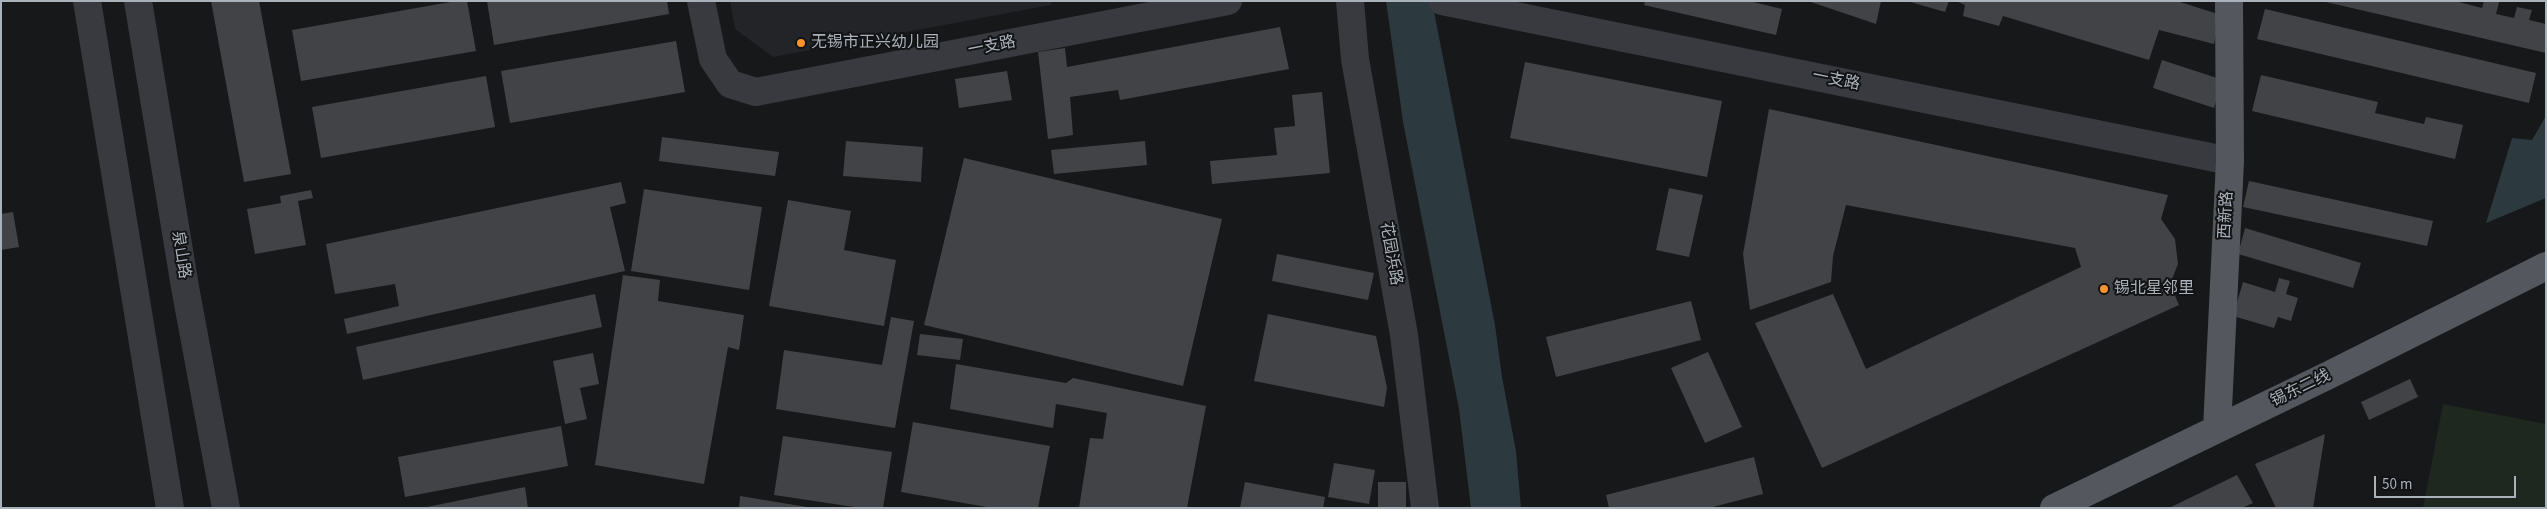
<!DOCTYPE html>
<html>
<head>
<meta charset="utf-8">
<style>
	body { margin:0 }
	#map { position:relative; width:2547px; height:509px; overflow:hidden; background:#171819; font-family:"Source Sans 3",sans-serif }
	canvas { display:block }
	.frame { position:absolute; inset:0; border:2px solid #a9b1ba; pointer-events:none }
	.scale { position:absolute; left:2374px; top:476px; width:142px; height:22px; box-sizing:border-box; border:2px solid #a9b1ba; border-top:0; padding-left:6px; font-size:15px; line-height:18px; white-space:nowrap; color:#a9b1ba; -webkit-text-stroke:4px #121314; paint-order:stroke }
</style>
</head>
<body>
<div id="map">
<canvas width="2547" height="509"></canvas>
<div class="frame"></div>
<div class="scale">50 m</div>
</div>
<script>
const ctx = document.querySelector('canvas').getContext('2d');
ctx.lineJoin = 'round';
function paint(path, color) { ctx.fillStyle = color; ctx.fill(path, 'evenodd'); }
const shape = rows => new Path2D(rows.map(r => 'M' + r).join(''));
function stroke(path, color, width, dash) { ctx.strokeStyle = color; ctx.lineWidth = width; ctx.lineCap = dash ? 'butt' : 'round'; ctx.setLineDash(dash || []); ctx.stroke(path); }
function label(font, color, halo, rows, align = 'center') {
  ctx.font = font + ' "Source Sans 3","Noto Sans SC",sans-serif'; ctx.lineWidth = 4; ctx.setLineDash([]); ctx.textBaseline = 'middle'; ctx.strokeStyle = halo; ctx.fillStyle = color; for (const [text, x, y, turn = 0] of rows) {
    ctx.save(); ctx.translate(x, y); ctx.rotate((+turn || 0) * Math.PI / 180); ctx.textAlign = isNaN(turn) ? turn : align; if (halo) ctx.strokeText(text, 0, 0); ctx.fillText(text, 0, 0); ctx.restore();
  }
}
const built = shape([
	[730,1,1051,1,1051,5,773,57,735,29]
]);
const green = shape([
	[2443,404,2546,424,2546,508,2423,508]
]);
const water = shape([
	[1386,1,1432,1,1495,325,1502,377,1516,451,1521,508,1471,508,1459,409,1403,122],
	[2546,116,2546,198,2486,223,2512,138,2532,140]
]);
const building = shape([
	[211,1,259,1,291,174,244,182],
	[456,1,467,1,476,51,301,81,292,30],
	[487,1,667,1,669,14,494,45],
	[1645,1,1749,1,1782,9,1776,35,1644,5],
	[1808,1,1881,1,1876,24],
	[1907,1,1949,1,1945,12],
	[1956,1,2177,1,2221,15,2214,44,2159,30,2149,60,2003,16,1999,26,1963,16,1965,5],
	[2455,1,2482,8,2484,1,2499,2,2496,14,2514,18,2517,7,2532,10,2529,20,2546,24,2546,53,2326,2],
	[2265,9,2536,73,2529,103,2257,39],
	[1280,27,1289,69,1120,100,1118,90,1070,97,1073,135,1048,139,1038,52,1065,48,1067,67],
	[676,41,685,92,510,123,501,71],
	[2162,60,2223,80,2214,108,2153,88],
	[1525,62,1722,101,1707,177,1510,138],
	[1007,71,1012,100,959,108,955,79],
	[2261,75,2378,102,2375,113,2424,124,2426,117,2463,125,2455,159,2252,111],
	[486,76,495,127,321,158,312,107],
	[1322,92,1330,173,1212,184,1210,161,1277,155,1274,128,1295,126,1292,95],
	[1769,109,2168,195,2161,219,2175,239,2178,264,2170,284,2179,305,1822,468,1755,323,1833,294,1866,369,2081,267,2075,248,1846,205,1833,256,1831,282,1750,310,1743,254],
	[662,137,779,152,775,176,659,161],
	[846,141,923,147,921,182,843,176],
	[1145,141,1147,165,1054,174,1051,150],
	[964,158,1222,219,1183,386,924,325],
	[2249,181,2433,221,2427,246,2243,207],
	[621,182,626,203,610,207,625,271,347,334,344,319,399,306,395,284,335,294,326,244],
	[1669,188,1703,195,1689,257,1656,250],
	[644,189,762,207,749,290,631,271],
	[311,190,313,198,298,201,306,245,255,254,247,209,281,203,280,196],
	[788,200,851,211,844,250,896,260,884,326,769,306],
	[13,212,19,247,1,250,1,214],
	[2245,228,2361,263,2353,288,2238,254],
	[1277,254,1374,273,1368,300,1272,281],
	[623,275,660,280,658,301,744,315,739,350,728,347,704,484,595,465],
	[2279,278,2290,281,2286,294,2298,298,2291,321,2278,317,2274,328,2233,316,2243,282,2275,292],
	[595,294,602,327,363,380,356,347],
	[1691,301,1701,340,1556,377,1546,337],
	[1268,314,1376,336,1387,388,1384,407,1254,381],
	[891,317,914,321,895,428,776,409,784,350,882,365],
	[920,334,963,339,960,360,917,355],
	[1708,352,1742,427,1705,443,1671,368],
	[593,353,599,384,580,388,587,419,565,424,553,361],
	[956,364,1066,383,1073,378,1206,406,1187,508,1079,508,1090,438,1103,439,1107,413,1056,404,1053,428,950,409],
	[2410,379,2418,397,2369,420,2361,402],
	[913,422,1050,446,1038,508,992,508,901,492],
	[561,426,568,466,405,497,398,457],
	[2325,434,2313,508,2276,508,2255,464],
	[783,436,892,452,883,508,861,508,774,495],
	[1754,457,1763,494,1709,508,1609,508,1606,495],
	[1334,463,1375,470,1369,504,1328,497],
	[2237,475,2253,503,2242,508,2169,508],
	[1245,482,1325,497,1323,508,1240,508],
	[1378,482,1406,482,1406,508,1378,508],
	[525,487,528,508,427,508,427,507],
	[740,496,807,507,807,508,739,508]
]);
const minor = shape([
	[87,1,170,508],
	[138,1,185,287,226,508],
	[701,1,713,59,730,84,756,92,1228,1],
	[1350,1,1355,59,1404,335,1425,508],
	[1442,1,2230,161]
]);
const major = shape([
	[2217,429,2230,161,2229,1],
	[2054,508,2329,375,2546,266]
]);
const markers = [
	[801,43,5,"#fa922f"],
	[2104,289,5,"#fa922f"]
];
const poiNames = [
	["无锡市正兴幼儿园",811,43],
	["锡北星邻里",2114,289]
];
const streetNames = [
	["一支路",992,47,-11],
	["一支路",1836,81,11],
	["西新路",2227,215,-87],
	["花园浜路",1390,254,80],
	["泉山路",180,255,81],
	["锡东二线",2301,389,-26]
];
paint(built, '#232427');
paint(green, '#1f281f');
paint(water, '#2c393e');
paint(building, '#414346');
stroke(minor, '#383a3f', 28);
stroke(major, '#54585e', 28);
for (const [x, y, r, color] of markers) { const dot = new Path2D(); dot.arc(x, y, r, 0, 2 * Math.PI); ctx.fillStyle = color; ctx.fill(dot); stroke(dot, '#121314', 2); }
label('16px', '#a9b1ba', '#121314', poiNames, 'left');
label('16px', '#a9b1ba', '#121314', streetNames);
</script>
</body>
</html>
